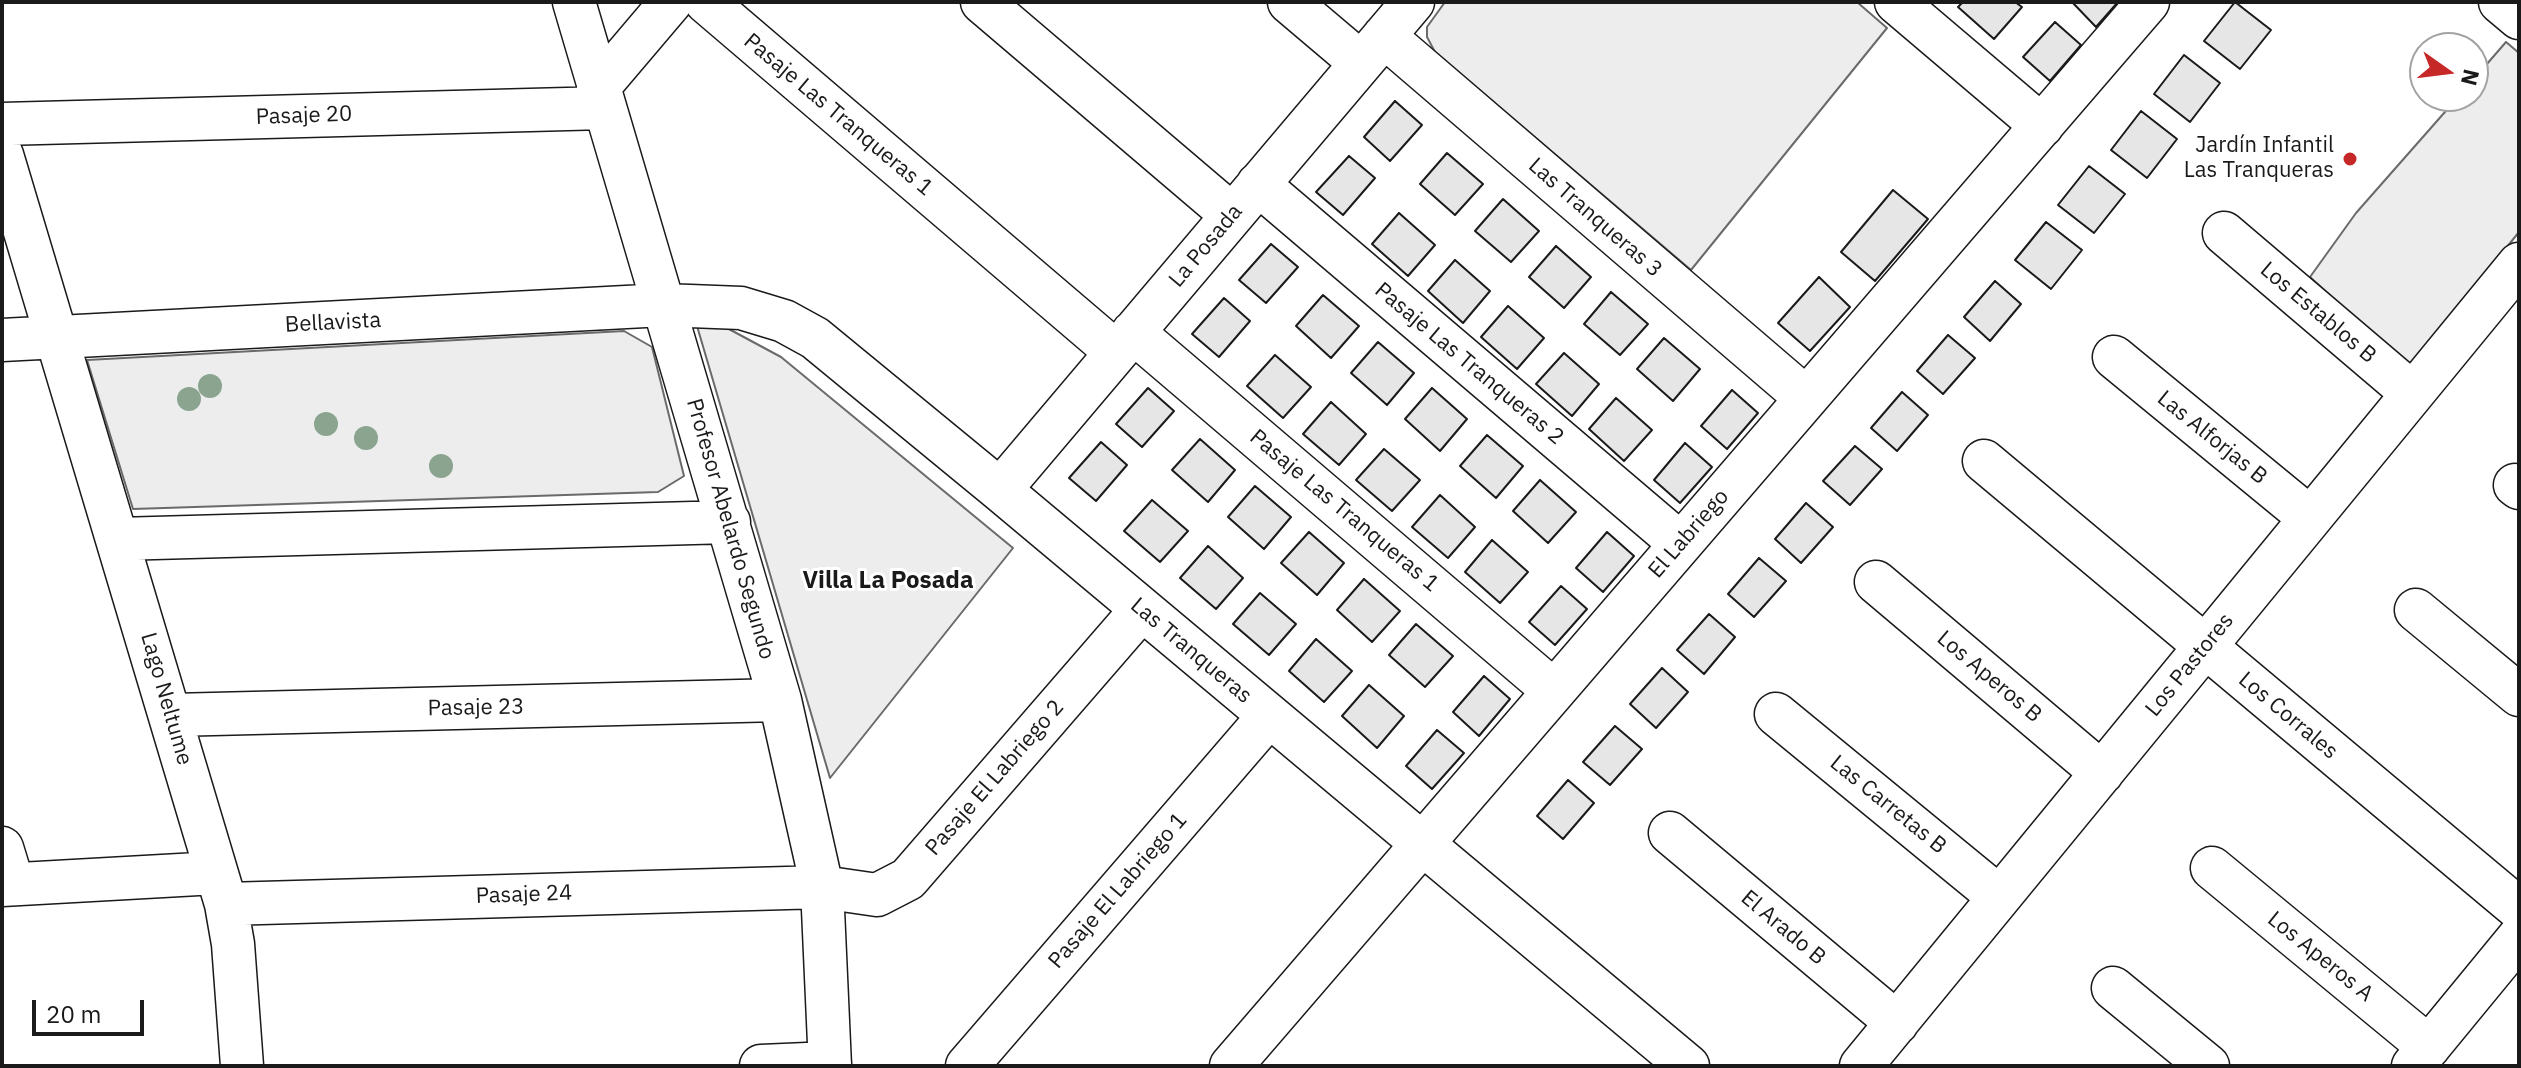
<!DOCTYPE html>
<html>
<head>
<meta charset="utf-8">
<style>
	body { margin:0 }
	#map { position:relative; width:2521px; height:1068px; overflow:hidden; background:#fff; font-family:"IBM Plex Sans",sans-serif }
	canvas { display:block }
	.frame { position:absolute; inset:0; border:4px solid #1a1a1a; pointer-events:none }
	.north { position:absolute; left:2409px; top:32px; width:80px; height:80px; box-sizing:border-box; background:#fff; border:2px solid #a3a3a3; border-radius:50%; rotate:104deg; font-size:22px; font-weight:700; line-height:32px; text-align:center; color:#1a1a1a }
	.north::after { content:''; display:block; margin:auto; width:28px; height:36px; background:#c62828; clip-path:polygon(50% 0,100% 100%,50% 72%,0 100%) }
	.scale { position:absolute; left:32px; top:1000px; width:112px; height:36px; box-sizing:border-box; border:4px solid #1a1a1a; border-top:0; padding-left:10px; font-size:24px; line-height:28px; white-space:nowrap; color:#1a1a1a; -webkit-text-stroke:6px #fff; paint-order:stroke }
</style>
</head>
<body>
<div id="map">
<canvas width="2521" height="1068"></canvas>
<div class="frame"></div>
<div class="north">N</div>
<div class="scale">20 m</div>
</div>
<script>
const ctx = document.querySelector('canvas').getContext('2d');
ctx.lineJoin = 'round';
function paint(path, color) { ctx.fillStyle = color; ctx.fill(path, 'evenodd'); }
const shape = rows => new Path2D(rows.map(r => 'M' + r).join(''));
function stroke(path, color, width, dash) { ctx.strokeStyle = color; ctx.lineWidth = width; ctx.lineCap = dash ? 'butt' : 'round'; ctx.setLineDash(dash || []); ctx.stroke(path); }
function label(font, color, halo, rows, align = 'center') {
  ctx.font = font + ' "IBM Plex Sans",sans-serif'; ctx.lineWidth = 6; ctx.setLineDash([]); ctx.textBaseline = 'middle'; ctx.strokeStyle = halo; ctx.fillStyle = color; for (const [text, x, y, turn = 0] of rows) {
    ctx.save(); ctx.translate(x, y); ctx.rotate((+turn || 0) * Math.PI / 180); ctx.textAlign = isNaN(turn) ? turn : align; if (halo) ctx.strokeText(text, 0, 0); ctx.fillText(text, 0, 0); ctx.restore();
  }
}
const built = shape([
	[1445,2,1857,2,1887,28,1691,270,1435,52,1427,37,1427,27,1445,2],
	[2506,42,2519,53,2519,232,2409,368,2310,277,2356,213,2459,96,2473,96,2473,80,2506,42],
	[697,326,727,328,781,357,1013,548,830,778,697,326],
	[624,331,652,347,684,476,658,492,133,509,87,360,624,331]
]);
const building = shape([
	[1963,2,2015,2,2022,7,1994,39,1958,7,1963,2],
	[2072,2,2118,2,2096,27,2072,2],
	[2235,2,2271,30,2240,69,2204,41,2235,2],
	[2055,22,2081,45,2050,81,2023,57,2055,22],
	[2184,55,2220,83,2190,122,2154,94,2184,55],
	[1395,101,1422,125,1390,161,1364,137,1395,101],
	[2141,111,2177,139,2147,178,2111,150,2141,111],
	[1447,153,1483,184,1455,215,1420,184,1447,153],
	[1349,156,1375,178,1343,215,1316,192,1349,156],
	[2089,166,2125,194,2094,233,2058,205,2089,166],
	[1893,190,1928,219,1875,281,1841,252,1893,190],
	[1503,199,1539,231,1511,262,1475,231,1503,199],
	[1399,213,1435,245,1408,276,1372,244,1399,213],
	[2046,222,2082,250,2051,289,2015,260,2046,222],
	[1271,244,1298,267,1266,303,1239,280,1271,244],
	[1556,246,1591,277,1564,308,1529,277,1556,246],
	[1455,260,1490,291,1463,323,1428,291,1455,260],
	[1819,277,1850,307,1810,351,1778,323,1819,277],
	[1995,281,2021,304,1990,341,1964,317,1995,281],
	[1611,292,1648,324,1620,355,1584,324,1611,292],
	[1323,295,1359,326,1331,358,1296,326,1323,295],
	[1224,298,1250,321,1219,357,1192,334,1224,298],
	[1508,306,1544,338,1517,369,1481,337,1508,306],
	[1948,335,1975,358,1943,394,1917,371,1948,335],
	[1664,338,1700,369,1673,401,1637,369,1664,338],
	[1378,342,1414,373,1387,405,1351,373,1378,342],
	[1564,353,1599,384,1572,416,1536,384,1564,353],
	[1275,355,1311,387,1283,418,1247,386,1275,355],
	[1148,388,1174,411,1142,447,1116,424,1148,388],
	[1432,388,1467,419,1440,451,1405,419,1432,388],
	[1732,390,1758,413,1727,449,1701,426,1732,390],
	[1902,392,1928,415,1897,451,1871,428,1902,392],
	[1616,398,1652,430,1624,461,1589,429,1616,398],
	[1331,402,1366,434,1339,465,1303,434,1331,402],
	[1487,435,1523,466,1496,498,1460,466,1487,435],
	[1200,439,1235,470,1208,502,1172,470,1200,439],
	[1101,442,1127,465,1096,501,1069,478,1101,442],
	[1685,443,1712,467,1680,503,1654,480,1685,443],
	[1855,446,1882,469,1850,505,1823,481,1855,446],
	[1384,449,1420,480,1392,511,1356,480,1384,449],
	[1540,480,1576,512,1548,543,1513,511,1540,480],
	[1255,486,1291,517,1264,549,1228,517,1255,486],
	[1440,495,1475,527,1448,558,1412,527,1440,495],
	[1152,500,1188,531,1160,562,1124,531,1152,500],
	[1806,503,1833,527,1801,563,1775,539,1806,503],
	[1309,532,1344,563,1317,595,1281,563,1309,532],
	[1607,532,1634,556,1603,592,1576,568,1607,532],
	[1492,540,1528,572,1500,603,1465,572,1492,540],
	[1208,546,1243,578,1216,609,1180,578,1208,546],
	[1759,558,1786,581,1754,617,1728,594,1759,558],
	[1364,579,1400,611,1372,642,1337,610,1364,579],
	[1561,586,1587,609,1555,645,1529,622,1561,586],
	[1260,593,1296,624,1269,655,1233,624,1260,593],
	[1709,614,1735,637,1704,674,1677,650,1709,614],
	[1416,624,1453,656,1425,687,1389,655,1416,624],
	[1316,639,1352,671,1324,702,1289,671,1316,639],
	[1662,668,1688,692,1656,728,1630,704,1662,668],
	[1484,676,1510,699,1479,736,1453,712,1484,676],
	[1369,685,1404,716,1377,748,1342,716,1369,685],
	[1615,726,1642,749,1610,785,1583,762,1615,726],
	[1437,730,1464,753,1432,789,1406,766,1437,730],
	[1568,780,1594,803,1563,839,1537,816,1568,780]
]);
const minor = shape([
	[574,2,780,700,822,887,830,1066],
	[706,2,1116,352],
	[982,2,1232,215],
	[1289,2,1361,63],
	[1896,2,2042,126],
	[2500,2,2519,18],
	[1384,36,1806,398],
	[598,88,671,2],
	[2,124,605,108],
	[2,155,226,904,233,944,242,1066],
	[1258,184,1681,544],
	[2224,233,2412,393],
	[1133,332,1554,691],
	[2,340,664,305,741,308,784,321,815,338,1000,490,1688,1066],
	[2114,357,2310,518],
	[1984,461,2519,909],
	[2515,485,2519,488],
	[1000,490,1413,2],
	[118,539,729,522],
	[1876,582,2102,773],
	[2416,610,2519,695],
	[1776,714,1999,897],
	[172,715,780,700],
	[1670,833,1897,1023],
	[2,848,13,884],
	[2212,868,2429,1047],
	[2,885,216,873],
	[226,904,822,887,877,895,908,879,1142,609],
	[2113,988,2208,1066],
	[761,1066,830,1063],
	[967,1066,1269,716],
	[1231,1066,2148,2],
	[1861,1066,2519,264],
	[2413,1066,2519,937]
]);
const trees = [
	[210,386],
	[189,399],
	[326,424],
	[366,438],
	[441,466]
];
const markers = [
	[2350,159,8,"#c62828"]
];
const streetNames = [
	["Pasaje Las Tranqueras 1",838,115,40],
	["Pasaje 20",304,116,-2],
	["Las Tranqueras 3",1595,218,41],
	["La Posada",1206,246,-50],
	["Los Establos B",2318,313,40],
	["Bellavista",333,323,-3],
	["Pasaje Las Tranqueras 2",1469,364,40],
	["Las Alforjas B",2212,438,39],
	["Pasaje Las Tranqueras 1",1344,511,40],
	["Profesor Abelardo Segundo",730,529,74],
	["El Labriego",1689,534,-49],
	["Las Tranqueras",1191,651,40],
	["Los Pastores",2190,665,-51],
	["Los Aperos B",1989,677,40],
	["Lago Neltume",166,699,74],
	["Pasaje 23",476,708,-1],
	["Los Corrales",2288,716,40],
	["Pasaje El Labriego 2",995,778,-49],
	["Las Carretas B",1888,805,39],
	["Pasaje El Labriego 1",1118,891,-49],
	["Pasaje 24",524,895,-2],
	["El Arado B",1783,928,40],
	["Los Aperos A",2320,957,39]
];
const poiNames = [
	["Jardín Infantil",2334,146],
	["Las Tranqueras",2334,171]
];
const neighbourhoodNames = [
	["Villa La Posada",888,581]
];
paint(built, '#ededed');
stroke(built, '#6a6a6a', 2);
paint(building, '#e6e6e6');
stroke(building, '#1a1a1a', 2);
stroke(minor, '#1a1a1a', 45);
stroke(minor, '#fff', 42);
ctx.fillStyle = '#8aa48f';
for (const [x, y] of trees) { ctx.beginPath(); ctx.arc(x, y, 12, 0, 2 * Math.PI); ctx.fill(); }
for (const [x, y, r, color] of markers) { const dot = new Path2D(); dot.arc(x, y, r, 0, 2 * Math.PI); ctx.fillStyle = color; ctx.fill(dot); stroke(dot, '#fff', 3); }
label('22px', '#1a1a1a', '#fff', streetNames);
label('22px', '#1a1a1a', '#fff', poiNames, 'right');
label('bold 24px', '#1a1a1a', '#fff', neighbourhoodNames);
</script>
</body>
</html>
